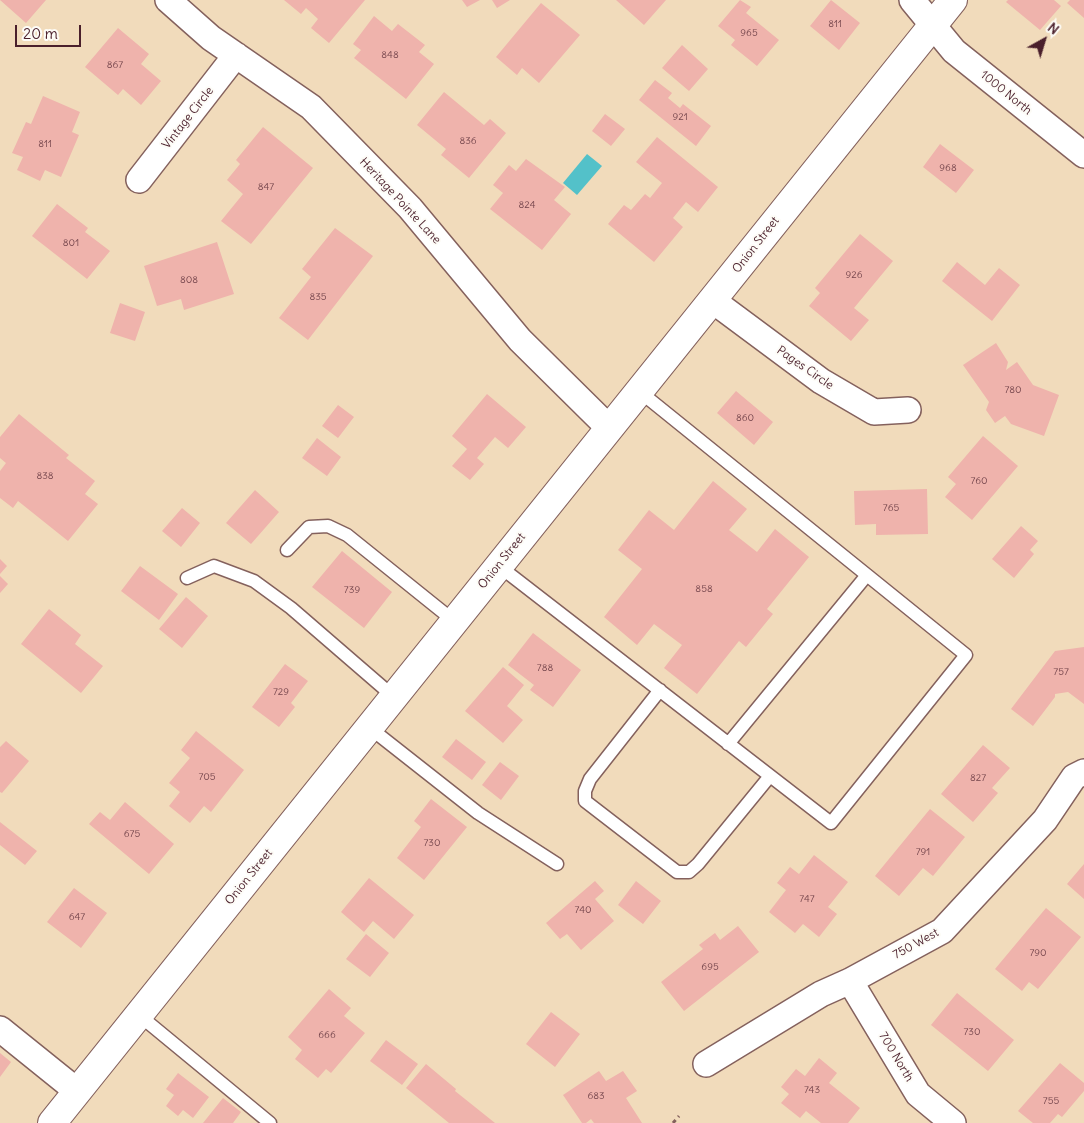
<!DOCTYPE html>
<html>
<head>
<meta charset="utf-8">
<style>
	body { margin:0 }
	#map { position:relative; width:1084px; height:1123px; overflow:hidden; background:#f1dbbb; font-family:Delius,sans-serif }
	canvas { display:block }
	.north { position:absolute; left:1019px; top:15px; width:50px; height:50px; -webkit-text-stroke:4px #fdfcf7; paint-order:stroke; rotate:39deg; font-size:14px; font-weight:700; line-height:20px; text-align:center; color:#4a1f2b }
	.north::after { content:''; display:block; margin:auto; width:18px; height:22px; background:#4a1f2b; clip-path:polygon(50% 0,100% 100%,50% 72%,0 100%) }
	.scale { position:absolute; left:15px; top:25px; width:66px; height:22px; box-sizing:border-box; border:2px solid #4a1f2b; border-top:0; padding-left:6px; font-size:15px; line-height:18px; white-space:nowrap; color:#4a1f2b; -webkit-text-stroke:4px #fdfcf7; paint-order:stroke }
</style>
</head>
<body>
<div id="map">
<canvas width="1084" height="1123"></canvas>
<div class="north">N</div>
<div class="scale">20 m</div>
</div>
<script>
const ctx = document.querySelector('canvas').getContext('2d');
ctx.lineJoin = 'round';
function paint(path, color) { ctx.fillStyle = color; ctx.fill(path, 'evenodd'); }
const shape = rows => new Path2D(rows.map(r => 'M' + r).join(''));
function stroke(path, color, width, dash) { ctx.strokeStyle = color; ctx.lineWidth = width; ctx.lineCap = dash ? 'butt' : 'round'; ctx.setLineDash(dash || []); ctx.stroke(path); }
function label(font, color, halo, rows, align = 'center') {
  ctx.font = font + ' Delius,sans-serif'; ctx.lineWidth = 4; ctx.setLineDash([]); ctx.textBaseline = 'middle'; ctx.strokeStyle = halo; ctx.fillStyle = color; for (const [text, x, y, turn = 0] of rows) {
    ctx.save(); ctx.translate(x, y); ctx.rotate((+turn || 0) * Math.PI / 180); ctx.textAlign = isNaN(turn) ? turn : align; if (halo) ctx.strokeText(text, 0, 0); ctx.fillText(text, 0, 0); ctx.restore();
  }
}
const water = shape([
	[587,154,602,166,577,195,563,183]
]);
const building = shape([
	[0,0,46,0,26,23],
	[284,0,365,0,329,43,311,28,318,19,306,8,301,14],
	[462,0,480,0,467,7],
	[492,0,510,0,497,8],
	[616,0,666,0,644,25],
	[740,0,751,7,746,13,779,40,757,66,731,45,735,40,718,26],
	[831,0,860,23,839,50,810,26],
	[1008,0,1054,0,1061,6,1040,30,1006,2],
	[1070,0,1084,0,1084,18,1067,3],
	[541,3,580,35,539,83,522,68,517,75,496,57],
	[374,16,392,31,398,24,425,45,419,52,434,64,406,99,354,58,361,50,353,44],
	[118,28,149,54,141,64,161,81,141,105,123,89,118,95,85,67],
	[682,45,708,69,689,91,662,68],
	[655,80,672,93,668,98,680,108,683,104,711,126,696,146,639,100],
	[444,92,484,125,490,119,506,133,469,178,441,155,446,149,417,125],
	[43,96,80,112,72,132,79,135,61,177,45,170,40,181,17,170,23,157,12,153,26,122,31,124],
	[605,114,625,129,611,146,592,131],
	[263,127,313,168,251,244,221,221,243,194,227,180,240,164,236,160],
	[657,137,718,187,698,212,686,202,673,218,683,227,654,262,608,224,624,205,631,210,645,194,650,198,662,183,636,162],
	[940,144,974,170,956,193,923,167],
	[526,159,565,187,554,200,571,214,542,250,490,209,503,193,493,185,509,165,516,171],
	[57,204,88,228,85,232,110,251,87,279,32,236],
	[335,228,373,256,308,340,279,318,311,277,302,269],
	[860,234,893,261,854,308,869,320,851,341,809,306,820,293,815,288],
	[217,242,234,294,184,310,181,299,157,306,144,266],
	[957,262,985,285,999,268,1020,285,992,321,942,281],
	[120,303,145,312,135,341,110,333],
	[996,343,1008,362,1006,370,1017,362,1033,385,1059,395,1044,436,1011,424,1005,416,995,423,986,410,989,402,963,365],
	[736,391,773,422,754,445,717,413],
	[487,394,526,427,508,448,495,437,477,458,484,464,470,480,452,466,467,449,452,436],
	[338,405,354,417,338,438,322,426],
	[19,414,69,455,66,458,95,481,85,494,98,504,68,541,18,501,13,508,0,498,0,471,6,463,0,458,0,437],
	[983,436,1018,466,972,520,945,497,956,484,948,477],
	[317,438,341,457,327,476,302,458],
	[713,481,747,509,729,530,757,552,775,529,809,557,767,609,773,614,746,647,739,641,697,694,664,668,682,645,654,624,637,645,604,617,642,569,618,550,649,510,674,530],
	[927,489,928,534,876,535,876,524,855,525,854,491],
	[255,490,279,512,251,544,226,523],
	[182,508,200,523,181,547,162,531],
	[1021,526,1038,541,1030,550,1034,554,1014,578,992,559],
	[342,551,392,592,364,628,312,587],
	[0,559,7,566,0,574],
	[140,566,178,594,159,620,121,591],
	[0,576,8,584,0,593],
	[186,597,208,616,182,648,159,629],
	[49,609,81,635,75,644,103,666,81,693,21,644],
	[533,633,581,670,553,707,530,690,534,685,508,665],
	[1084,647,1084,704,1068,692,1055,694,1055,697,1033,726,1011,709,1055,651],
	[285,664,308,681,291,703,295,707,279,727,252,707],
	[503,667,524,685,507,706,523,720,503,743,465,711],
	[196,731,244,770,211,812,204,806,190,823,169,806,180,792,169,783,190,758,181,750],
	[456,739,486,762,472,780,442,757],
	[6,741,29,761,2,793,0,792,0,747],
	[983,745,1010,768,992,788,998,793,973,822,941,794],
	[500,762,519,776,501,800,482,785],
	[431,799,467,827,424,880,397,858,421,827,414,821],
	[125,802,174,844,149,874,89,824,100,812,110,820],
	[930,809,965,837,933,876,923,868,899,896,875,876],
	[0,822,37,851,25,865,0,845],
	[814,855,848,882,828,907,837,914,819,937,803,924,795,933,769,912,786,890,777,883,790,867,799,874],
	[1084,864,1084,899,1067,884],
	[369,878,414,915,394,939,373,921,364,932,341,912],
	[595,881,604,891,595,899,614,921,581,950,567,934,560,939,546,923],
	[636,881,661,901,643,924,618,905],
	[74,888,107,913,81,948,47,922],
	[1046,908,1081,937,1038,989,1029,982,1022,991,995,969],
	[738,926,759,952,684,1011,661,982,703,949,699,945,715,933,720,940],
	[366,934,389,953,370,977,346,959],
	[329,989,351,1008,344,1016,365,1033,331,1073,326,1069,318,1078,295,1059,302,1050,288,1037],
	[957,993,1014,1040,988,1071,931,1025],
	[551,1012,580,1034,555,1067,526,1044],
	[386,1040,418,1064,402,1085,370,1061],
	[0,1053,11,1062,0,1077],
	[819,1058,837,1073,829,1083,860,1108,848,1123,821,1123,806,1111,800,1118,781,1103,789,1094,781,1087,796,1069,805,1076],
	[1060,1063,1084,1083,1084,1091,1062,1117,1058,1114,1050,1123,1033,1123,1018,1111],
	[426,1064,456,1089,455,1091,495,1123,449,1123,406,1088],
	[599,1071,606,1081,623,1071,637,1091,626,1098,642,1123,594,1123,591,1119,586,1123,582,1123,563,1095],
	[178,1073,209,1097,193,1118,183,1110,178,1116,166,1106,174,1095,166,1089],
	[223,1098,241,1112,233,1123,203,1123]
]);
const path = shape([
	[673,1123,679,1116]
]);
const service = shape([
	[287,550,309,527,328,526,347,535,454,621],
	[499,566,831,823,966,655,639,391],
	[187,578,214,566,254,581,291,608,394,697],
	[660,690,590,779,585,791,585,801,677,872,689,872,698,864,770,776],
	[370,728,478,813,557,864],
	[728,744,867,575],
	[139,1015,270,1123]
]);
const minor = shape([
	[168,0,211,38,311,107,410,208,520,340,609,428],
	[912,0,954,51,1084,155],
	[139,180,236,55],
	[712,300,821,381,874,412,908,410],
	[850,981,918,1094,953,1123],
	[0,1029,77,1091],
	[706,1064,821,994,850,981,942,931,1045,820,1074,777,1084,772]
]);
const tertiary = shape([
	[52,1123,953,0]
]);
const numberNames = [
	["811",835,24],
	["965",749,33],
	["848",390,55],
	["867",115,65],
	["921",680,117],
	["836",468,141],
	["811",45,144],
	["968",948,168],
	["847",266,187],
	["824",527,205],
	["801",71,243],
	["926",854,275],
	["808",189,280],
	["835",318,297],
	["780",1013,390],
	["860",745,418],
	["838",45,476],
	["760",979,481],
	["765",891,508],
	["858",704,589],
	["739",352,590],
	["788",545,668],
	["757",1061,672],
	["729",281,692],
	["705",207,777],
	["827",978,778],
	["675",132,834],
	["730",432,843],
	["791",923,852],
	["747",807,899],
	["740",583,910],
	["647",77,917],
	["790",1038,953],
	["695",710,967],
	["730",972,1032],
	["666",327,1035],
	["743",812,1090],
	["683",596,1096],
	["755",1051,1101]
];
const streetNames = [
	["1000 North",1006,93,39],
	["Vintage Circle",188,118,-52],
	["Heritage Pointe Lane",400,201,47],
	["Onion Street",756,245,-52],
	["Pages Circle",805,368,35],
	["Onion Street",502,561,-51],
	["Onion Street",249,877,-51],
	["750 West",916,944,-29],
	["700 North",896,1057,59]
];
paint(water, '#53c1c9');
paint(building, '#efb3ac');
stroke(service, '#84615d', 15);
stroke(minor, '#84615d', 28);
stroke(tertiary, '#84615d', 30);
stroke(path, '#84615d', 3, [4, 4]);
stroke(service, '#fff', 12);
stroke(minor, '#fff', 25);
stroke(tertiary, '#fff', 28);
label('10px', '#73444b', null, numberNames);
label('12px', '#4a1f2b', '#fdfcf7', streetNames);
</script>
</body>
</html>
